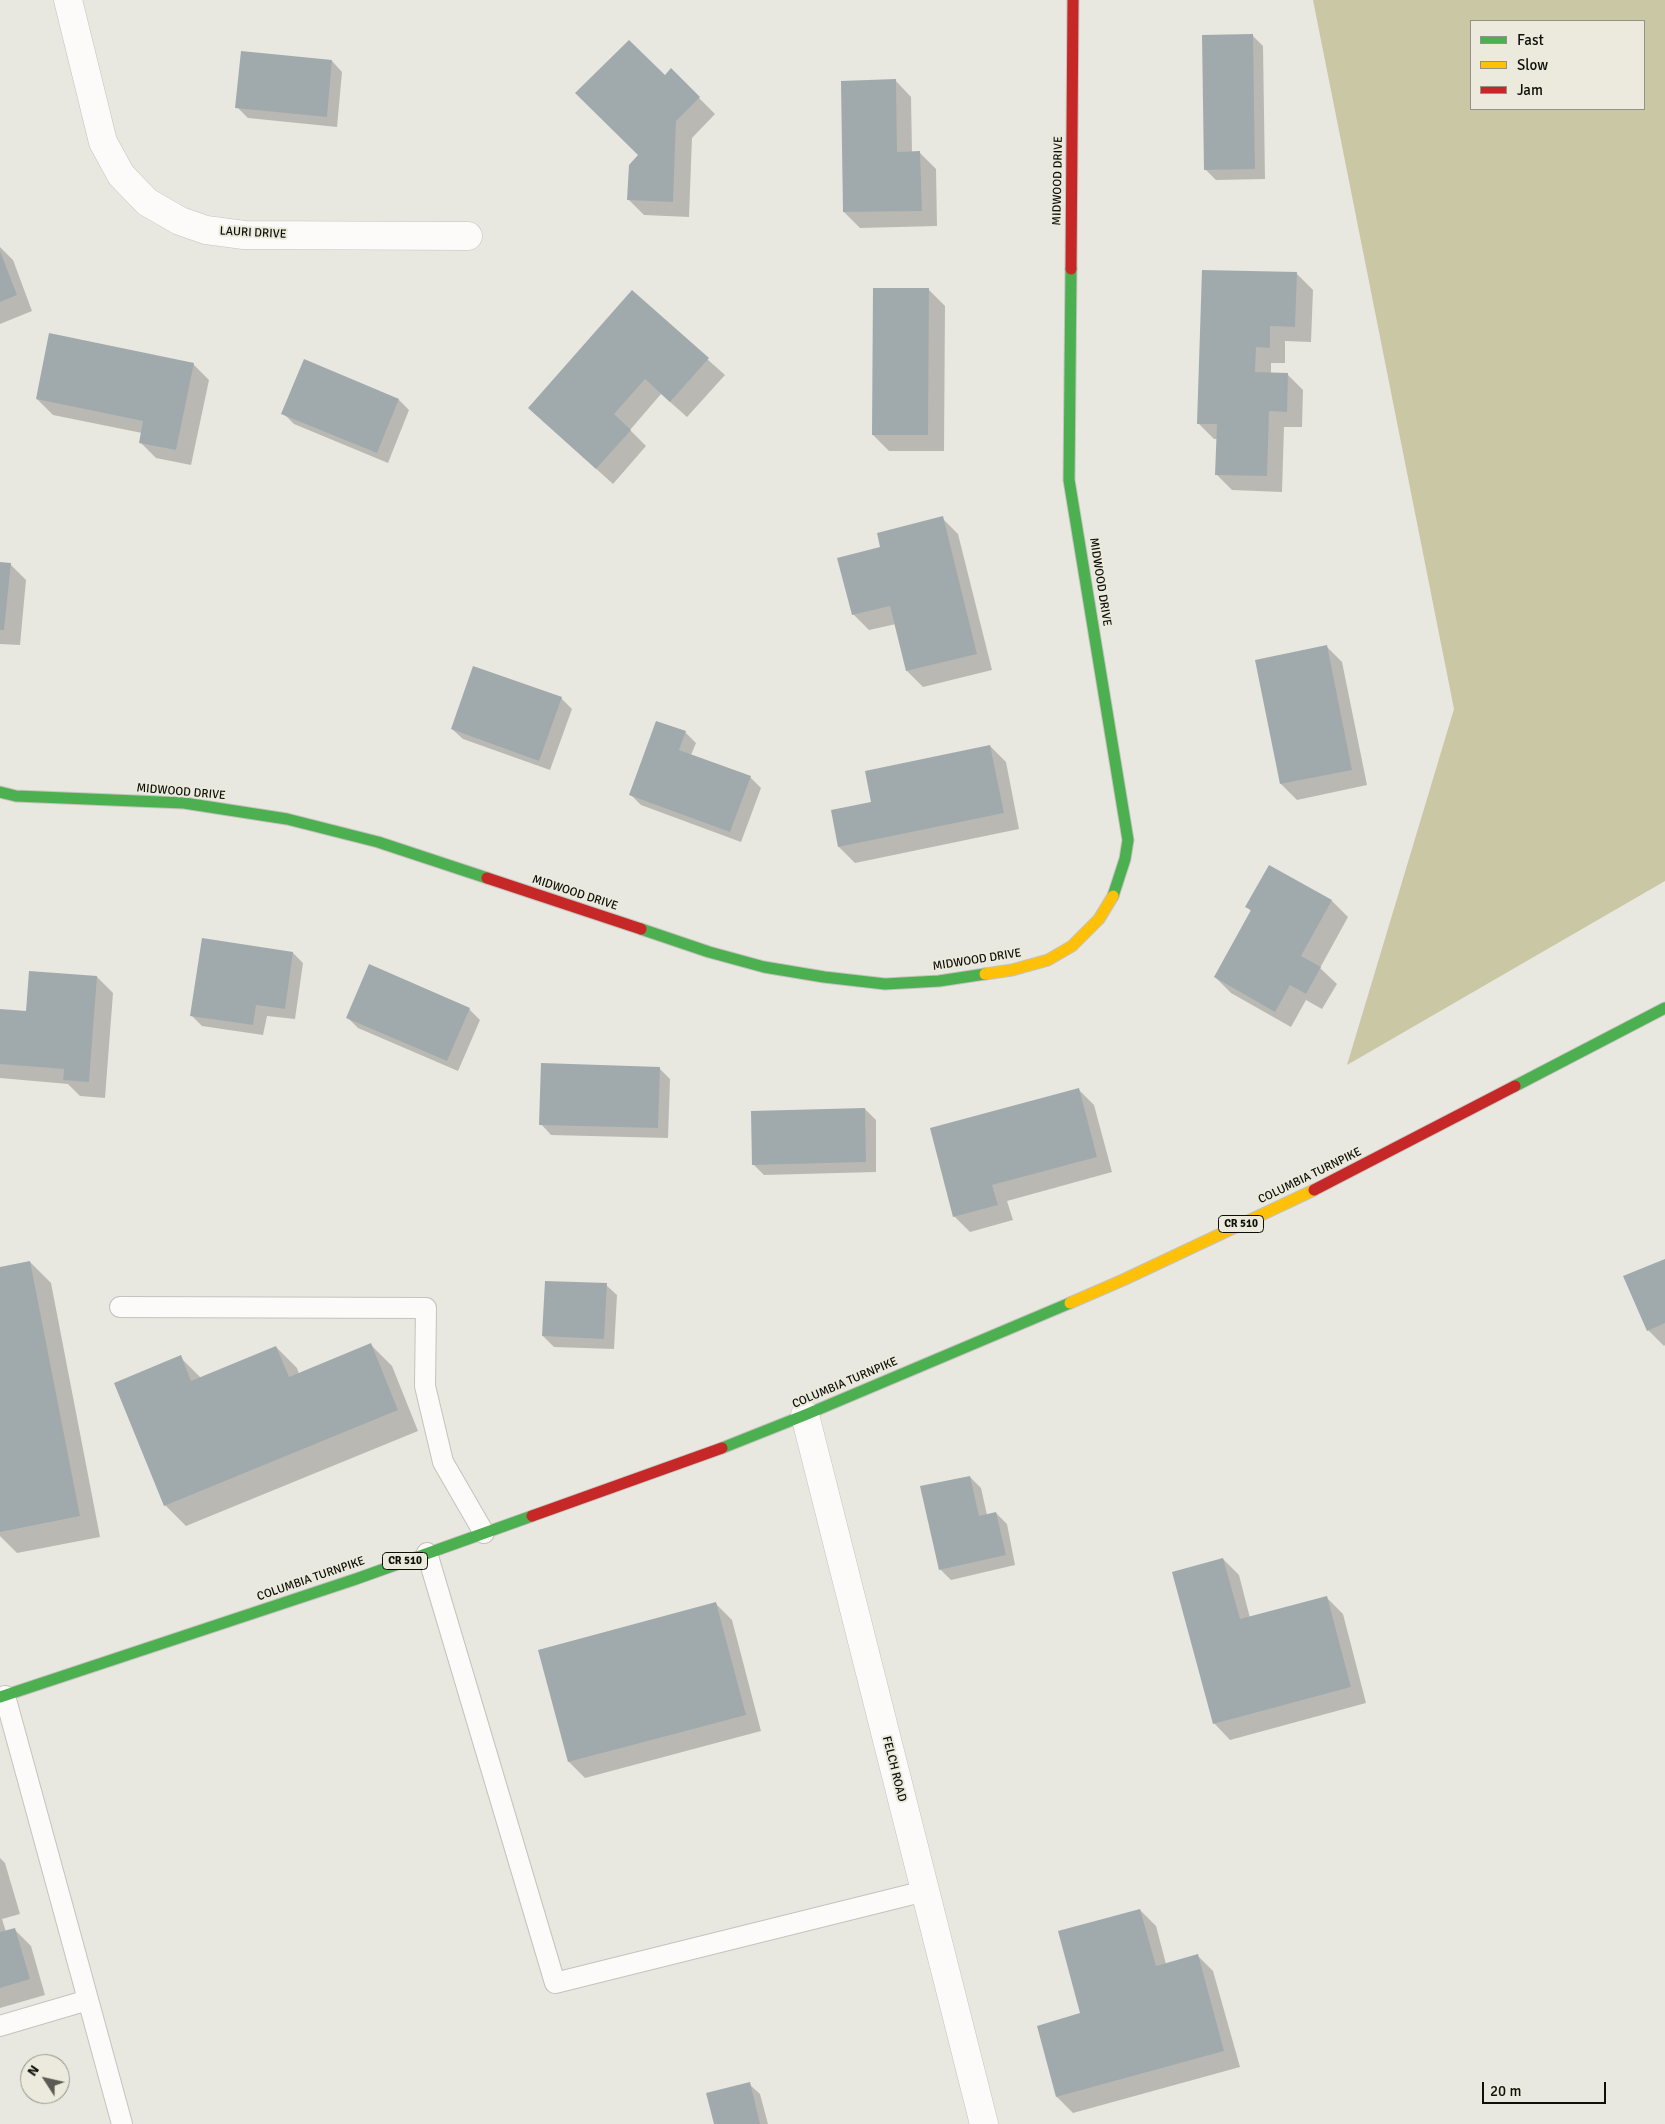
<!DOCTYPE html>
<html>
<head>
<meta charset="utf-8">
<style>
	body { margin:0 }
	#map { position:relative; width:1665px; height:2124px; overflow:hidden; background:#e8e7e0; font-family:Signika,sans-serif }
	canvas { display:block }
	.legend { position:absolute; left:1470px; top:20px; width:175px; height:90px; box-sizing:border-box; background:#ebeadd; border:1px solid #939289; margin:0; padding:6px 9px; list-style:none; font-size:15px; color:#0f0f0a }
	.legend li { display:flex; align-items:center; gap:10px; height:25px }
	.legend b { width:25px; border:1px solid #939289 }
	.north { position:absolute; left:20px; top:2054px; width:50px; height:50px; box-sizing:border-box; background:#ebeadd; border:1px solid #939289; border-radius:50%; rotate:305deg; font-size:14px; font-weight:700; line-height:20px; text-align:center; color:#0f0f0a }
	.north::after { content:''; display:block; margin:auto; width:18px; height:22px; background:#5b5b55; clip-path:polygon(50% 0,100% 100%,50% 72%,0 100%) }
	.scale { position:absolute; left:1482px; top:2082px; width:124px; height:22px; box-sizing:border-box; border:2px solid #0f0f0a; border-top:0; padding-left:6px; font-size:15px; line-height:18px; white-space:nowrap; color:#0f0f0a; -webkit-text-stroke:4px #ebeadd; paint-order:stroke }
</style>
</head>
<body>
<div id="map">
<canvas width="1665" height="2124"></canvas>
<ul class="legend">
<li><b style="height:6px;background:#4caf50"></b>Fast</li>
<li><b style="height:6px;background:#ffc107"></b>Slow</li>
<li><b style="height:6px;background:#c62828"></b>Jam</li>
</ul>
<div class="north">N</div>
<div class="scale">20 m</div>
</div>
<script>
const ctx = document.querySelector('canvas').getContext('2d');
ctx.lineJoin = 'round';
function paint(path, color) { ctx.fillStyle = color; ctx.fill(path, 'evenodd'); }
const shape = rows => new Path2D(rows.map(r => 'M' + r).join(''));
function stroke(path, color, width, dash) { ctx.strokeStyle = color; ctx.lineWidth = width; ctx.lineCap = dash ? 'butt' : 'round'; ctx.setLineDash(dash || []); ctx.stroke(path); }
function label(font, color, halo, rows, align = 'center') {
  ctx.font = font + ' Signika,sans-serif'; ctx.lineWidth = 4; ctx.setLineDash([]); ctx.textBaseline = 'middle'; ctx.strokeStyle = halo; ctx.fillStyle = color; for (const [text, x, y, turn = 0] of rows) {
    ctx.save(); ctx.translate(x, y); ctx.rotate((+turn || 0) * Math.PI / 180); ctx.textAlign = isNaN(turn) ? turn : align; if (halo) ctx.strokeText(text, 0, 0); ctx.fillText(text, 0, 0); ctx.restore();
  }
}
const forest = shape([
	[1313,0,1665,0,1665,881,1347,1065,1454,709],
	[1471,21,1644,21,1644,109,1471,109]
]);
const shadow = shape([
	[1252,35,1263,46,1265,179,1216,180,1205,169],
	[332,61,342,72,337,127,248,118,237,107],
	[671,70,715,114,692,138,689,217,644,215,628,199,639,155,665,77],
	[895,80,911,97,912,153,920,153,936,169,937,226,860,228,844,212],
	[0,247,13,260,32,311,0,324],
	[1297,274,1313,290,1311,342,1285,341,1285,363,1271,363,1271,374,1287,374,1303,390,1302,427,1284,427,1282,492,1232,490,1216,474,1218,439,1214,439,1198,423],
	[929,290,945,306,944,451,889,451,873,435],
	[632,292,725,375,687,417,661,394,630,430,646,446,613,484,529,408],
	[193,364,209,380,191,465,156,458,140,442,142,433,53,415,37,399],
	[399,400,409,410,388,463,294,424,283,413],
	[942,518,958,534,992,670,923,687,907,671,896,624,869,630,853,614,882,548],
	[0,563,10,564,26,580,20,645,0,644],
	[1326,646,1342,662,1367,785,1297,800,1281,784,1256,661],
	[561,698,572,709,550,770,463,739,452,729],
	[685,732,696,743,691,755,750,777,761,788,741,842,641,805,630,794],
	[990,746,1006,762,1019,829,855,863,839,847,832,811,873,803],
	[1270,866,1332,901,1348,917,1320,968,1337,984,1322,1009,1306,1000,1291,1027,1231,993,1215,977,1252,912,1247,907],
	[293,953,303,963,295,1019,267,1016,263,1035,202,1026,191,1015],
	[97,977,113,993,105,1098,80,1096,68,1084,0,1078,0,1011,27,1012],
	[469,1009,480,1020,458,1071,358,1028,347,1017],
	[659,1068,670,1079,668,1138,551,1135,541,1124],
	[1078,1089,1094,1105,1112,1172,1007,1201,1013,1220,970,1232,954,1216],
	[865,1109,876,1120,876,1172,764,1175,753,1164],
	[1665,1260,1665,1345,1664,1346,1648,1330],
	[30,1262,51,1283,100,1537,17,1553,0,1536,0,1268],
	[606,1285,617,1295,614,1349,554,1347,543,1336],
	[371,1345,392,1366,418,1431,186,1526,165,1505,180,1357,201,1378,276,1347,297,1368,299,1374],
	[970,1477,981,1488,987,1515,996,1513,1007,1524,1015,1565,951,1580,940,1569],
	[1223,1559,1239,1575,1250,1618,1327,1598,1343,1614,1366,1703,1230,1740,1214,1723],
	[716,1604,732,1620,761,1731,585,1778,569,1762],
	[0,1858,5,1863,20,1914,2,1919,6,1932,15,1930,31,1946,45,1995,0,2008],
	[1140,1910,1156,1926,1166,1964,1197,1955,1213,1971,1240,2067,1073,2113,1057,2097,1082,2014],
	[749,2084,760,2094,768,2124,715,2124]
]);
const building = shape([
	[1253,34,1255,169,1204,170,1202,35],
	[629,40,665,75,671,68,700,97,676,121,673,202,627,200,629,165,638,155,575,93],
	[241,51,332,60,327,117,235,108],
	[896,79,897,152,920,151,922,211,843,212,841,81],
	[0,251,17,295,0,302],
	[1202,270,1297,272,1295,327,1270,326,1270,348,1256,347,1255,372,1288,373,1287,412,1269,411,1267,476,1215,475,1217,424,1197,424],
	[873,288,929,288,928,435,872,435],
	[632,290,709,358,670,402,645,379,614,414,631,430,596,469,528,408],
	[49,333,194,363,176,450,139,443,143,421,36,399],
	[304,359,399,399,377,453,281,414],
	[943,516,977,654,906,671,890,606,852,615,837,558,880,547,877,533],
	[0,562,11,563,4,630,0,630],
	[1327,645,1352,770,1280,784,1255,660],
	[473,666,562,697,539,761,451,729],
	[656,721,686,731,679,750,751,776,730,832,629,795],
	[990,745,1004,813,838,847,831,810,871,802,865,771],
	[1269,865,1332,900,1301,956,1321,967,1306,994,1290,985,1275,1012,1214,977,1251,910,1245,907],
	[202,938,293,952,285,1009,256,1005,253,1025,190,1016],
	[369,964,470,1008,447,1061,346,1018],
	[29,971,97,976,89,1082,63,1080,64,1069,0,1064,0,1009,26,1011],
	[541,1063,660,1067,658,1128,539,1125],
	[1079,1088,1097,1157,992,1185,998,1205,953,1217,930,1128],
	[865,1108,866,1162,752,1165,751,1111],
	[1665,1259,1665,1323,1647,1331,1623,1276],
	[30,1261,80,1516,0,1532,0,1267],
	[545,1281,607,1283,604,1339,542,1336],
	[371,1343,398,1410,164,1506,114,1383,181,1355,191,1381,276,1346,289,1377],
	[970,1476,979,1516,996,1512,1006,1555,939,1570,920,1486],
	[1223,1558,1240,1619,1327,1596,1351,1687,1213,1724,1172,1572],
	[716,1602,746,1715,568,1762,538,1650],
	[1140,1909,1156,1966,1198,1954,1224,2051,1056,2097,1037,2026,1080,2013,1058,1931],
	[15,1928,30,1979,0,1988,0,1932],
	[750,2082,760,2124,714,2124,706,2093]
]);
const lane = shape([
	[120,1307,426,1308,425,1386,443,1462,484,1533],
	[427,1553,555,1983,925,1891],
	[5,1696,122,2124],
	[0,2026,88,2000]
]);
const street = shape([
	[68,0,103,142,121,175,147,202,180,221,206,230,244,235,468,236],
	[805,1415,984,2124]
]);
const fast = shape([
	[1071,269,1069,480,1128,840,1125,859,1113,896],
	[0,792,16,796,184,803,287,819,378,842,487,878],
	[641,929,709,952,764,967,824,977,885,984,939,981,985,974],
	[1515,1086,1665,1008],
	[722,1448,805,1415,1070,1303],
	[0,1697,356,1579,532,1516]
]);
const slow = shape([
	[985,974,1012,970,1048,960,1072,946,1099,919,1113,896],
	[1070,1303,1123,1280,1314,1190]
]);
const jam = shape([
	[1071,269,1073,0],
	[487,878,641,929],
	[1314,1190,1515,1086],
	[532,1516,722,1448]
]);
const shields = [
	[1241,1224,45],
	[405,1561,45]
];
const shieldNames = [
	["CR 510",1241,1224],
	["CR 510",405,1561]
];
const streetNames = [
	["MIDWOOD DRIVE",1058,181,-89],
	["LAURI DRIVE",253,233,3],
	["MIDWOOD DRIVE",1100,582,81],
	["MIDWOOD DRIVE",181,792,5],
	["MIDWOOD DRIVE",575,893,18],
	["MIDWOOD DRIVE",977,960,-9],
	["COLUMBIA TURNPIKE",1310,1176,-26],
	["COLUMBIA TURNPIKE",845,1383,-23],
	["COLUMBIA TURNPIKE",311,1579,-19],
	["FELCH ROAD",894,1769,76]
];
paint(forest, '#cac7a5');
paint(shadow, '#0003');
paint(building, '#a0aaac');
stroke(lane, '#c4c3bd', 22);
stroke(street, '#c4c3bd', 29);
stroke(fast, '#c4c3bd', 13);
stroke(slow, '#c4c3bd', 13);
stroke(jam, '#c4c3bd', 13);
stroke(lane, '#fcfbfa', 20);
stroke(street, '#fcfbfa', 28);
stroke(fast, '#4caf50', 11);
stroke(slow, '#ffc107', 11);
stroke(jam, '#c62828', 11);
for (const [x, y, w] of shields) { const box = new Path2D(); box.roundRect(x - w / 2, y - 8.5, w, 17, 4); ctx.fillStyle = '#ebeadd'; ctx.fill(box); stroke(box, '#0f0f0a', 1); }
label('bold 11px', '#0f0f0a', null, shieldNames);
label('12px', '#0f0f0a', '#ebeadd', streetNames);
</script>
</body>
</html>
